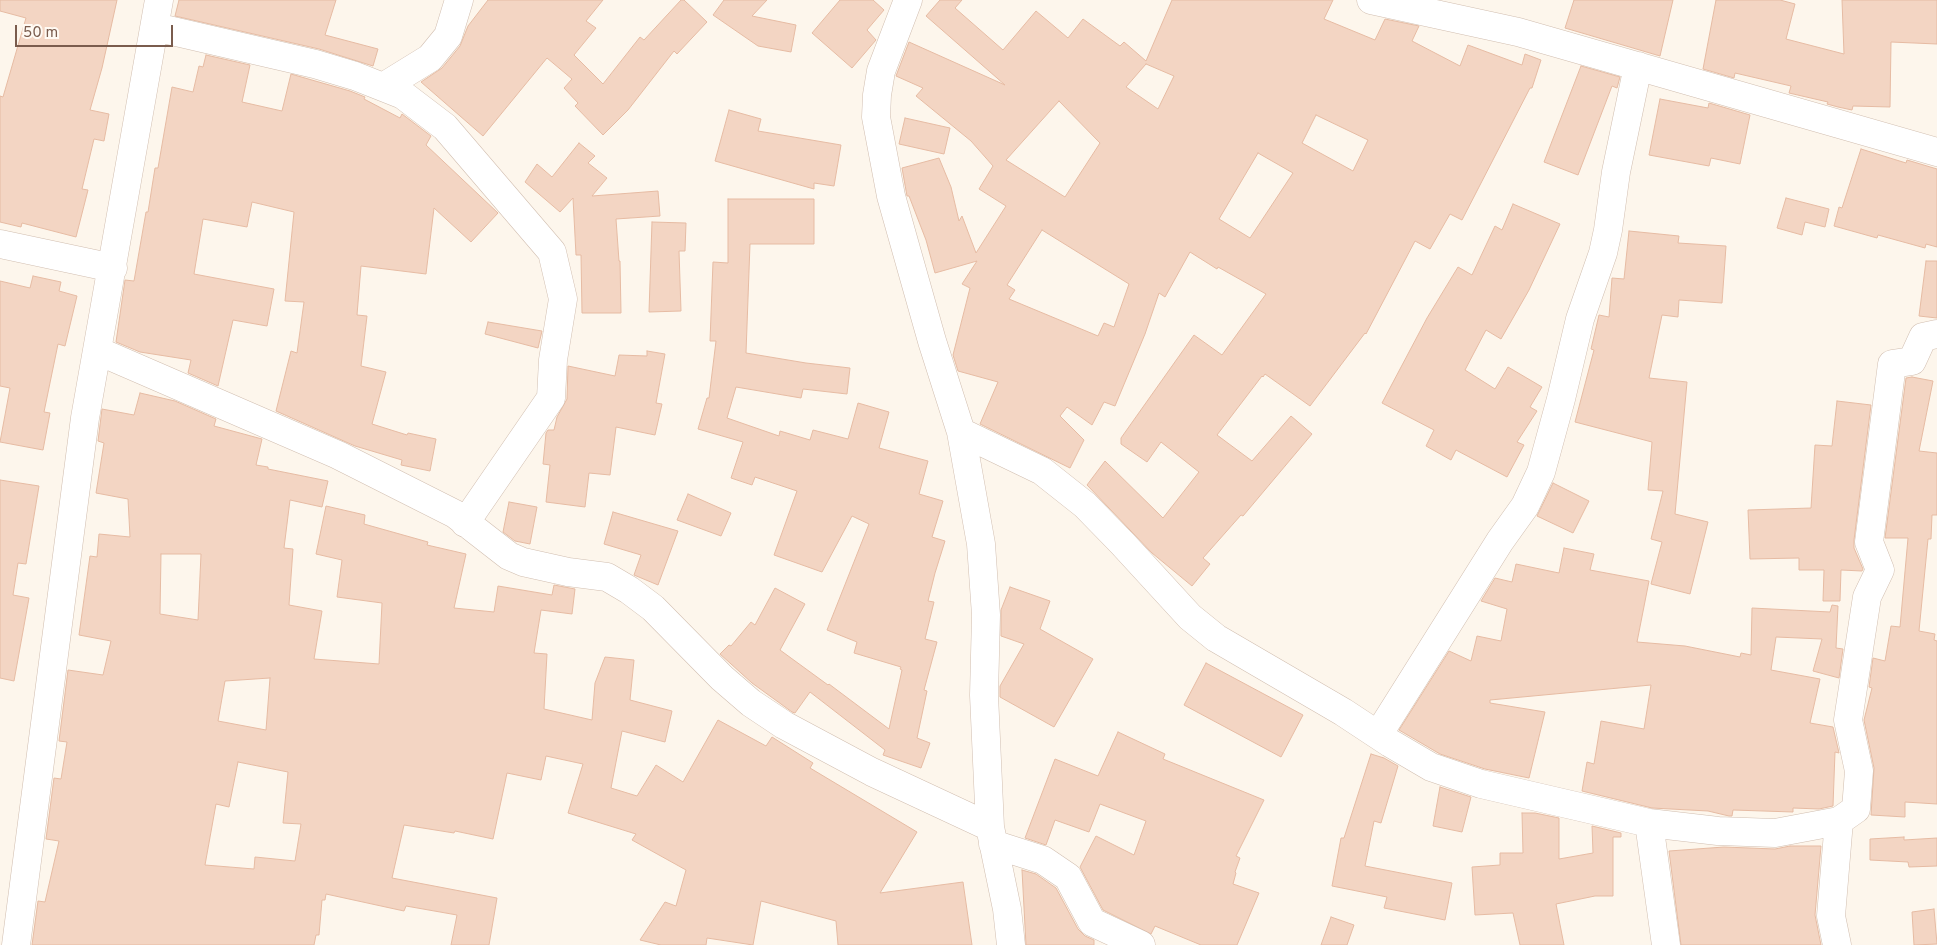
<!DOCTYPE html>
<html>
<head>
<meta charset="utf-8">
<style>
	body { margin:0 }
	#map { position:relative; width:1937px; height:945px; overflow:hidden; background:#fdf6ec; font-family:Overpass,sans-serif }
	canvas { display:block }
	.scale { position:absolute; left:15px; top:25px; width:158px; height:22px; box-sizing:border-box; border:2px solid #7a5c4d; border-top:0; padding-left:6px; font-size:15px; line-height:18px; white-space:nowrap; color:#7a5c4d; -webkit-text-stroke:4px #fffaf3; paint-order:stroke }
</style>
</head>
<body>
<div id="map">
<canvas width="1937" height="945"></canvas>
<div class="scale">50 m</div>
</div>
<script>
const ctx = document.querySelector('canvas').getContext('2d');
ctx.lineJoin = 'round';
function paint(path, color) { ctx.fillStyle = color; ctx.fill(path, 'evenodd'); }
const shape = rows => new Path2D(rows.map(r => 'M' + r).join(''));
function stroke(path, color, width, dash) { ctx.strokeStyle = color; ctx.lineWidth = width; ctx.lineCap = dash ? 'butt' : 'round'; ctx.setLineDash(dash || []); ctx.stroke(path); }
const building = shape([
	[0,0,117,0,102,68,90,110,109,114,104,141,94,139,82,189,88,190,76,237,22,223,21,227,0,222,0,96,3,97,26,18,0,11,0,0],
	[179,0,336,0,325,35,378,49,373,66,319,49,175,16,179,0],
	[488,0,603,0,586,21,596,28,574,55,603,84,640,37,644,40,681,0,684,0,707,22,677,54,674,51,628,110,603,135,575,106,578,103,564,88,572,79,547,58,483,136,421,82,442,68,460,46,468,26,488,0],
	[724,0,767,0,752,16,796,25,791,52,758,46,713,15,724,0],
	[840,0,873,0,884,10,867,30,876,40,852,68,812,33,840,0],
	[940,0,962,0,955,8,1003,50,1036,11,1068,38,1083,19,1120,46,1124,42,1146,61,1172,0,1333,0,1324,19,1375,40,1385,19,1419,26,1412,41,1460,66,1468,45,1522,65,1525,54,1541,60,1532,88,1530,88,1462,220,1450,214,1430,249,1415,241,1366,334,1365,333,1310,406,1265,374,1263,377,1262,376,1217,435,1252,461,1291,416,1312,434,1243,516,1241,515,1203,558,1210,564,1192,586,1152,553,1087,485,1105,461,1163,518,1199,472,1161,442,1147,462,1121,444,1121,438,1194,335,1222,355,1266,294,1218,267,1217,269,1190,252,1165,297,1159,293,1145,334,1115,406,1104,402,1092,425,1067,407,1060,416,1084,440,1070,468,980,424,998,382,958,371,953,355,970,288,962,284,977,261,935,273,926,240,909,196,907,196,902,168,939,158,951,187,959,221,962,216,976,253,1006,206,979,189,993,166,971,141,916,96,923,88,896,76,909,42,1005,85,926,16,940,0],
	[1146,64,1174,76,1158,109,1126,87,1146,64],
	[1059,101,1100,143,1065,197,1006,160,1059,101],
	[1316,115,1368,140,1353,171,1302,143,1316,115],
	[1258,153,1293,173,1250,238,1219,219,1258,153],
	[1042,230,1129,284,1114,327,1104,323,1098,336,1009,299,1015,290,1007,285,1042,230],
	[1574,0,1673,0,1660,56,1565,28,1574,0],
	[1716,0,1780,0,1795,4,1786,39,1844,54,1842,0,1937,0,1937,44,1891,42,1890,107,1853,106,1852,110,1838,107,1827,104,1828,102,1789,93,1791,86,1735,73,1734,78,1703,69,1716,0],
	[206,55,250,65,242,102,282,111,291,74,350,91,365,97,364,99,400,118,402,114,431,136,426,145,498,213,471,242,434,208,426,274,361,266,357,315,367,316,361,366,386,372,372,424,407,435,408,433,436,439,430,471,401,465,402,460,355,446,276,411,291,351,297,353,304,302,285,301,294,212,252,202,247,227,203,219,194,274,274,289,267,326,233,320,218,386,188,373,191,360,140,352,116,342,125,280,134,281,146,212,148,212,155,168,158,168,172,87,193,92,199,66,203,67,206,55],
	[1581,66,1620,77,1617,88,1612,86,1578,175,1544,162,1581,66],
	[1660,99,1708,108,1709,103,1750,115,1740,164,1711,158,1709,166,1649,155,1660,99],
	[729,110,761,119,758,131,841,145,834,186,814,183,814,189,715,161,729,110],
	[905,118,950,128,944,154,899,144,905,118],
	[579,143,595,156,588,163,607,178,592,196,658,191,660,216,616,219,619,261,620,261,621,313,582,313,581,255,576,255,573,198,560,212,525,182,537,164,552,177,579,143],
	[1861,149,1906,163,1907,160,1937,169,1937,247,1926,244,1925,248,1878,235,1877,238,1834,226,1839,207,1842,208,1861,149],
	[1786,198,1829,209,1825,227,1805,222,1802,235,1777,228,1786,198],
	[728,199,814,199,814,244,750,244,746,353,806,363,850,368,847,394,803,389,801,398,736,387,727,418,779,436,780,431,810,440,813,430,848,439,858,403,889,412,879,448,928,461,919,494,943,501,932,537,945,541,935,573,928,601,934,602,925,639,937,642,924,690,927,691,917,738,930,743,921,768,883,755,885,750,810,692,795,713,792,712,752,683,720,654,729,645,731,646,751,622,755,625,775,588,805,604,780,650,828,685,829,684,889,729,902,670,900,669,901,667,854,653,857,642,827,630,869,524,852,516,822,572,774,555,797,491,755,477,752,485,731,478,743,442,698,429,707,398,709,398,716,341,710,341,713,262,728,263,728,199],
	[1513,204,1560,224,1529,290,1501,339,1486,330,1465,370,1495,389,1508,367,1542,387,1530,407,1537,411,1517,442,1524,445,1507,477,1456,450,1451,460,1426,446,1434,430,1382,403,1427,318,1458,267,1472,275,1495,226,1502,230,1513,204],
	[652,222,686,223,685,251,679,251,681,311,649,312,652,222],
	[1629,231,1679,236,1678,243,1726,246,1722,303,1679,300,1678,317,1662,315,1649,378,1687,382,1675,514,1708,522,1690,594,1651,584,1662,542,1651,539,1663,491,1648,490,1652,442,1575,422,1594,350,1591,349,1599,315,1609,317,1612,278,1624,279,1629,231],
	[1926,261,1937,261,1937,318,1919,316,1926,261],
	[33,276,61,282,59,291,77,296,65,346,58,344,44,412,50,413,43,450,0,442,10,388,0,386,0,281,30,288,33,276],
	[488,322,542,331,538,348,485,334,488,322],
	[647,351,665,354,656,403,662,404,655,435,616,427,610,475,589,473,585,507,546,502,550,465,543,464,546,433,548,430,554,430,557,417,567,399,568,366,615,376,619,355,647,356,647,351],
	[1912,377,1933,381,1919,451,1937,453,1937,515,1932,515,1931,539,1928,539,1919,631,1935,634,1934,640,1937,641,1937,804,1905,802,1905,817,1871,815,1874,768,1864,720,1872,688,1869,687,1873,658,1885,661,1891,626,1900,627,1908,538,1885,538,1906,378,1912,377],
	[140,393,175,401,216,419,214,426,262,439,256,465,268,467,268,469,328,481,322,507,290,500,284,548,293,549,289,605,322,611,314,659,379,664,382,603,337,597,342,560,316,554,326,506,365,515,364,524,428,542,427,545,466,554,454,608,494,612,498,586,552,595,554,585,575,589,572,614,541,610,534,653,547,654,544,709,592,720,595,683,605,657,634,660,630,700,672,711,665,742,622,731,611,788,637,796,656,765,683,782,718,720,766,746,772,737,813,763,810,768,917,832,880,893,963,882,972,945,838,945,836,921,761,901,753,945,707,938,706,945,661,945,640,940,665,902,676,906,686,870,632,840,636,834,568,813,583,764,546,756,541,780,507,773,493,839,455,831,454,833,404,825,392,878,497,898,489,945,451,945,457,915,406,906,404,911,326,894,325,900,322,900,319,935,316,935,314,945,32,945,38,901,45,902,59,841,46,839,54,778,61,779,67,742,59,741,68,670,103,675,111,641,79,635,90,556,97,557,99,534,130,537,128,499,96,493,104,443,98,441,102,409,134,415,140,393],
	[161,554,201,554,198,620,160,614,161,554],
	[270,678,266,730,218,721,225,681,270,678],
	[238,762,288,772,283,823,301,824,295,861,255,857,254,869,205,865,216,804,229,807,238,762],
	[1837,401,1871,405,1854,540,1854,548,1863,569,1862,571,1841,570,1840,601,1823,601,1824,570,1799,570,1799,558,1750,559,1748,510,1811,508,1815,445,1832,446,1837,401],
	[0,480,39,486,26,564,18,563,13,595,29,598,14,681,0,678,0,480],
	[1553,483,1589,501,1573,533,1537,516,1553,483],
	[688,494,731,513,721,536,677,520,688,494],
	[509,502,537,507,530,544,515,541,503,532,509,502],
	[613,512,678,531,658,585,634,575,641,555,604,544,613,512],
	[1564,548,1594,554,1590,570,1649,581,1637,642,1685,646,1740,657,1741,653,1751,655,1752,608,1830,612,1832,605,1838,606,1836,648,1843,649,1839,678,1813,671,1822,639,1776,637,1771,670,1820,679,1810,723,1833,727,1839,753,1835,752,1833,806,1819,809,1793,808,1793,812,1733,810,1732,816,1729,816,1708,811,1652,808,1582,791,1587,762,1594,764,1601,721,1644,729,1651,685,1490,700,1490,703,1545,712,1529,778,1485,769,1440,754,1399,730,1449,651,1471,661,1477,636,1501,641,1507,609,1481,601,1495,578,1512,582,1516,564,1559,573,1564,548],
	[1010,587,1050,601,1040,629,1093,659,1054,727,1000,697,1000,686,1024,644,1001,636,1001,610,1010,587],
	[1206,663,1303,715,1281,757,1184,705,1206,663],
	[1118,732,1165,754,1163,759,1264,800,1236,856,1240,858,1235,872,1236,873,1233,884,1259,893,1237,945,1201,945,1155,926,1151,934,1103,910,1080,867,1096,836,1134,855,1146,821,1100,804,1089,832,1055,820,1046,845,1025,838,1055,759,1098,776,1118,732],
	[1371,754,1384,758,1398,766,1381,823,1374,821,1365,866,1452,883,1445,920,1384,908,1387,897,1332,886,1341,838,1344,838,1371,754],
	[1440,787,1471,797,1462,832,1433,826,1440,787],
	[1522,813,1535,813,1559,818,1559,859,1593,853,1592,826,1621,833,1621,837,1613,837,1613,896,1595,896,1556,904,1564,945,1520,945,1513,913,1475,915,1472,867,1500,865,1500,853,1523,853,1522,813],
	[1904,837,1904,840,1937,838,1937,866,1909,867,1908,862,1870,860,1870,839,1904,837],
	[1790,846,1821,846,1815,915,1821,945,1681,945,1669,851,1724,847,1775,849,1790,846],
	[1022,870,1036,874,1056,888,1078,929,1085,936,1094,940,1094,945,1026,945,1022,870],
	[1934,909,1937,944,1914,945,1912,912,1934,909],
	[1331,917,1354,925,1347,945,1321,945,1331,917]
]);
const minor = shape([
	[908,0,881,71,877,95,876,117,891,196,932,341,961,432,981,544,986,615,984,695,990,827,1007,909,1011,945],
	[1371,0,1518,32,1937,152],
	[155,27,315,64,355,76,403,95,445,127,552,252,563,299,553,360,551,398,465,523],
	[383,87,430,58,448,36,459,0],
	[0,244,113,268],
	[98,351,338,455,455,514,509,556,523,562,568,572,607,577,629,590,653,608,722,678,751,703,784,725,872,772,990,827],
	[961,432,1042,471,1085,505,1123,544,1190,617,1216,638,1343,712,1390,743,1431,767,1481,784,1649,823,1718,831,1775,833,1839,821],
	[1378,735,1500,541,1525,506,1541,472,1561,399,1580,319,1603,253,1608,230,1616,172,1638,66],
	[1649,823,1666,945],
	[993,844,1043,860,1068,877,1092,922,1141,945],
	[16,945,85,418,159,0],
	[1837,945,1831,916,1839,821,1856,809,1859,771,1848,720,1867,597,1880,570,1869,542,1892,364,1912,361,1923,337,1937,334]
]);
paint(building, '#f3d5c3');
stroke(building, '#e6bba3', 1);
stroke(minor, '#d1beb0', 29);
stroke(minor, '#fff', 28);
</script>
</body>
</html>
